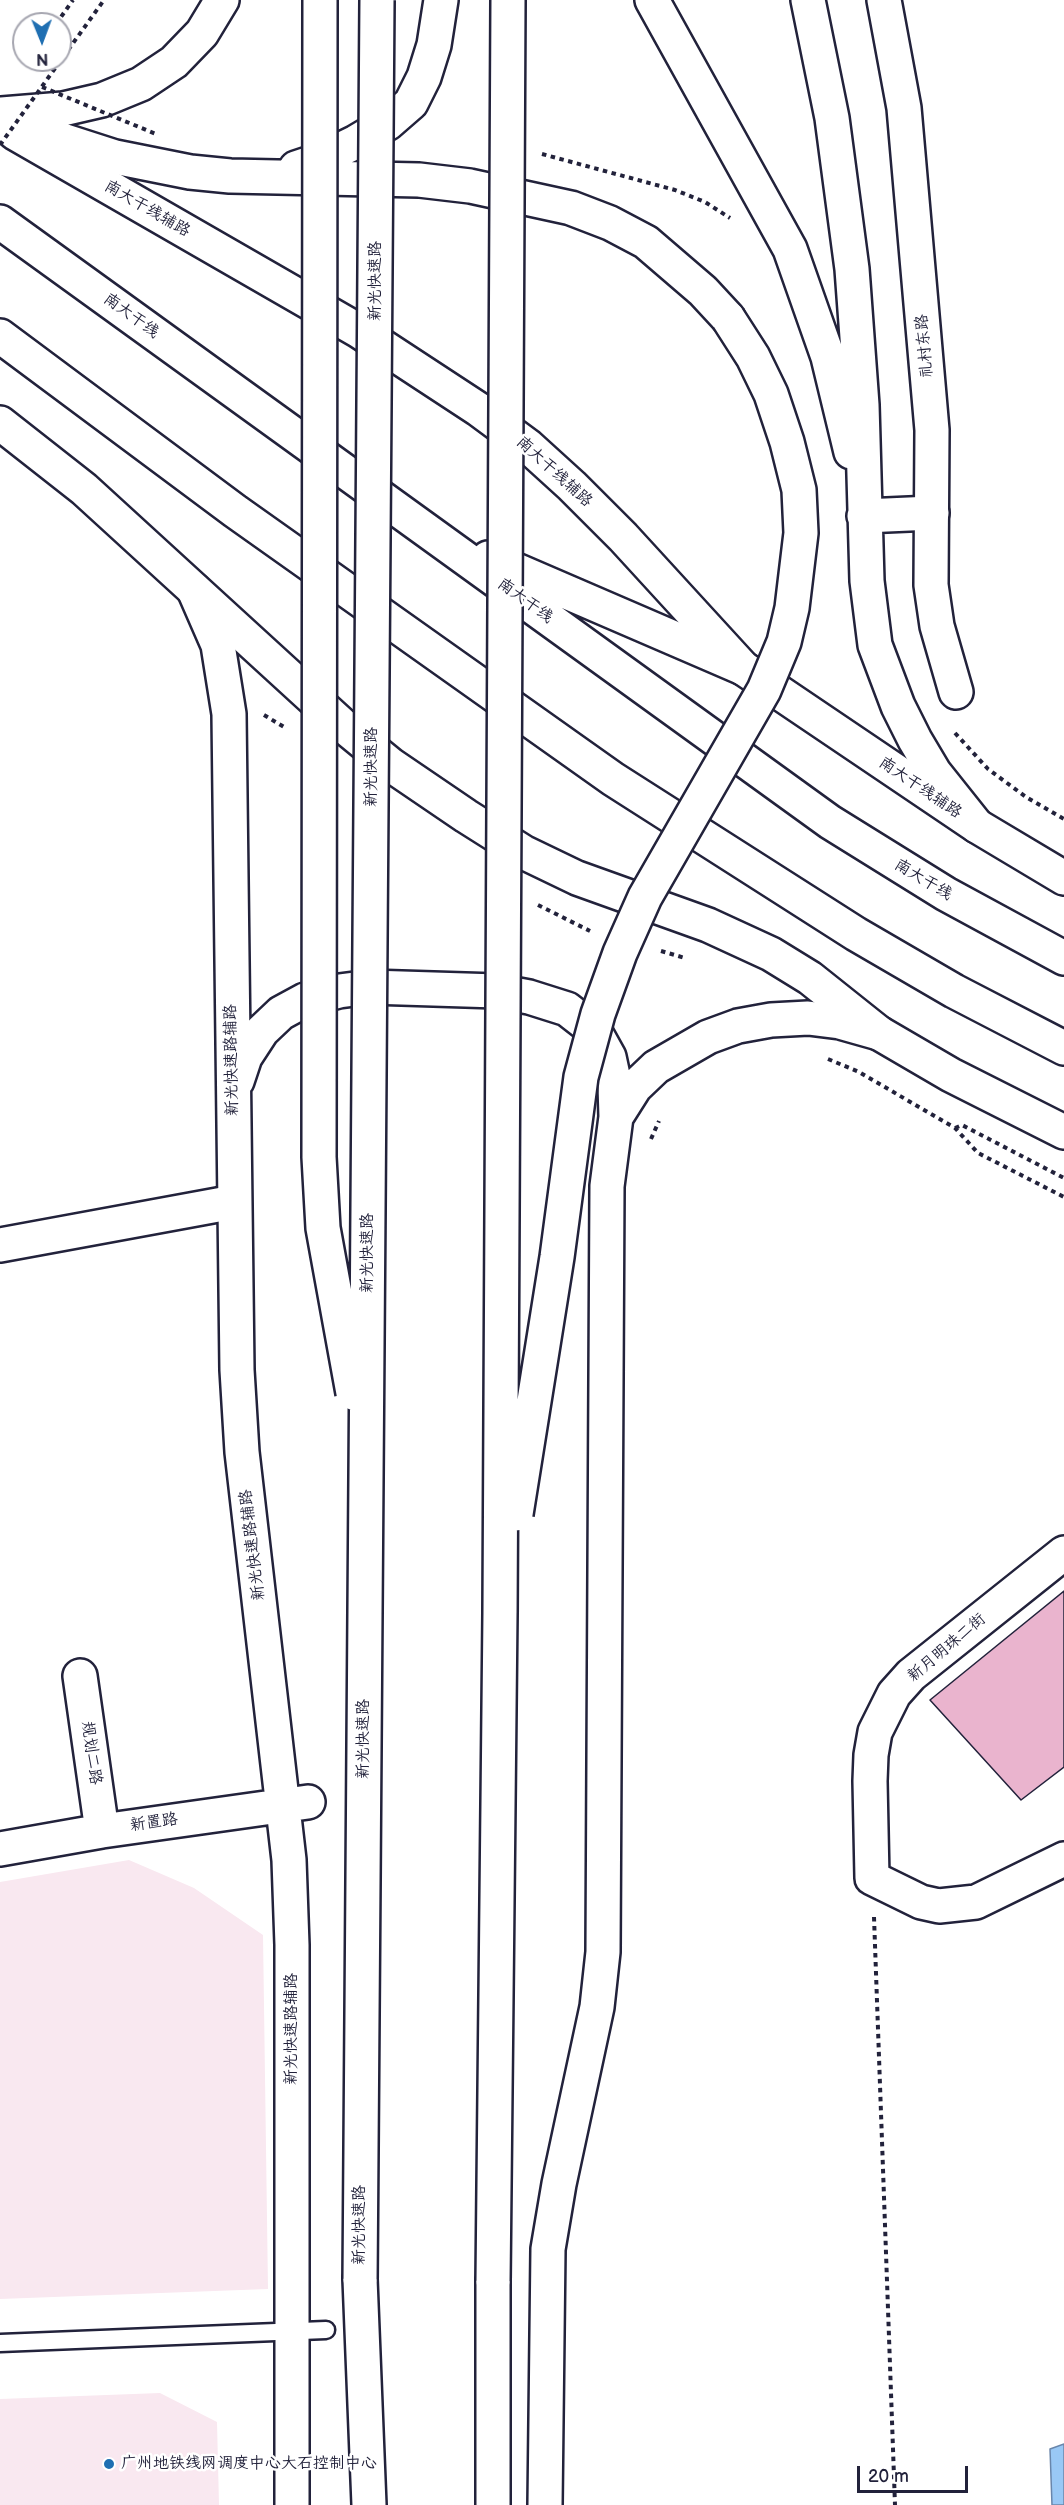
<!DOCTYPE html>
<html>
<head>
<meta charset="utf-8">
<style>
	body { margin:0 }
	#map { position:relative; width:1064px; height:2505px; overflow:hidden; background:#fff; font-family:"Balsamiq Sans",sans-serif }
	canvas { display:block }
	.north { position:absolute; left:12px; top:12px; width:60px; height:60px; box-sizing:border-box; background:#fff; border:2px solid #a7a7b1; border-radius:50%; rotate:179deg; font-size:16px; font-weight:700; line-height:24px; text-align:center; color:#22223b }
	.north::after { content:''; display:block; margin:auto; width:21px; height:27px; background:#1f6fb2; clip-path:polygon(50% 0,100% 100%,50% 72%,0 100%) }
	.scale { position:absolute; left:857px; top:2466px; width:111px; height:27px; box-sizing:border-box; border:3px solid #22223b; border-top:0; padding-left:8px; font-size:18px; line-height:21px; white-space:nowrap; color:#22223b; -webkit-text-stroke:4px #fff; paint-order:stroke }
</style>
</head>
<body>
<div id="map">
<canvas width="1064" height="2505"></canvas>
<div class="north">N</div>
<div class="scale">20 m</div>
</div>
<script>
const ctx = document.querySelector('canvas').getContext('2d');
ctx.lineJoin = 'round';
function paint(path, color) { ctx.fillStyle = color; ctx.fill(path, 'evenodd'); }
const shape = rows => new Path2D(rows.map(r => 'M' + r).join(''));
function stroke(path, color, width, dash) { ctx.strokeStyle = color; ctx.lineWidth = width; ctx.lineCap = dash ? 'butt' : 'round'; ctx.setLineDash(dash || []); ctx.stroke(path); }
function label(font, color, halo, rows, align = 'center') {
  ctx.font = font + ' "Balsamiq Sans","LXGW WenKai TC",sans-serif'; ctx.lineWidth = 5; ctx.setLineDash([]); ctx.textBaseline = 'middle'; ctx.strokeStyle = halo; ctx.fillStyle = color; for (const [text, x, y, turn = 0] of rows) {
    ctx.save(); ctx.translate(x, y); ctx.rotate((+turn || 0) * Math.PI / 180); ctx.textAlign = isNaN(turn) ? turn : align; if (halo) ctx.strokeText(text, 0, 0); ctx.fillText(text, 0, 0); ctx.restore();
  }
}
const built = shape([
	[129,1860,194,1888,263,1935,268,2289,0,2299,0,1882],
	[160,2393,217,2422,219,2505,0,2505,0,2399]
]);
const water = shape([
	[1064,2444,1064,2505,1052,2505,1050,2449,1064,2444]
]);
const building = shape([
	[1064,1591,1064,1767,1021,1800,930,1700,1064,1591]
]);
const path = shape([
	[56,24,73,0],
	[542,154,675,190,705,202,730,218],
	[264,715,284,727],
	[955,733,988,769,1026,797,1064,819],
	[538,905,590,931],
	[661,951,685,958],
	[828,1059,859,1072,955,1128,978,1153,1064,1197],
	[955,1128,962,1125,1064,1178],
	[651,1139,659,1121],
	[874,1917,895,2505]
]);
const lane = shape([
	[0,2343,326,2330]
]);
const street = shape([
	[884,0,904,108,932,430,931,585,937,626,956,692],
	[0,1245,234,1202],
	[1064,1553,911,1675,894,1694,875,1732,871,1755,870,1781,872,1878,921,1902,939,1906,976,1902,1064,1859]
]);
const secondary = shape([
	[194,590,218,645,229,714,237,1370,242,1452,289,1860,292,1945,292,2505],
	[237,1081,245,1057,262,1031,281,1013,305,1000,339,991,370,987,497,991,529,997,567,1009,594,1030,609,1057,615,1085,616,1117],
	[80,1676,102,1831],
	[0,1849,102,1831,308,1802],
	[545,2505,548,2249,559,2184,597,2007,603,1952,607,1186,616,1117,635,1087,656,1067,708,1037,738,1026,771,1020,808,1018,840,1022,879,1033]
]);
const primary = shape([
	[15,133,359,331,478,409,528,446,572,486,623,537,743,668,977,826,1064,878],
	[0,423,84,489,341,724,391,765,466,816,523,852,577,878,708,925,771,954,810,978,879,1033,951,1075,1064,1132]
]);
const highway = shape([
	[652,0,790,249,828,357,851,452],
	[808,0,832,118,852,269,862,405,867,581,875,645,898,706,915,740,934,772,977,826],
	[2,114,63,109,102,100,141,84,174,62,202,33,222,0],
	[0,120,115,157,190,172,230,176,419,180,470,186,571,208,610,223,646,242,703,291,728,318],
	[296,168,317,161,356,142,388,123,411,103,424,77,434,45,441,0],
	[0,222,830,822,946,894,1064,958],
	[0,336,235,511,613,779,856,934,954,991,1064,1048],
	[864,516,932,513],
	[488,558,743,668],
	[360,2279,369,2505],
	[493,2281,493,2505]
]);
const pathBridge = shape([
	[42,87,156,134],
	[0,145,104,0]
]);
const highwayBridge = shape([
	[320,0,319,1157,323,1228,353,1393],
	[516,1514,557,1257,581,1077,598,1014,620,953,645,897,764,690,784,642,792,608,801,533,799,490,787,442,771,394,753,357,728,318],
	[360,2279,377,0],
	[493,2281,500,1613,508,0]
]);
const markers = [
	[109,2464,6,"#1f6fb2"]
];
const streetNames = [
	["南大干线辅路",147,209,30],
	["新光快速路",376,281,-90],
	["南大干线",131,316,36],
	["礼村东路",925,346,-95],
	["南大干线辅路",554,472,42],
	["南大干线",525,601,36],
	["新光快速路",372,767,-90],
	["南大干线辅路",920,788,34],
	["南大干线",923,880,31],
	["新光快速路辅路",232,1060,-91],
	["新光快速路",368,1253,-90],
	["新光快速路辅路",253,1545,-97],
	["新月明珠二街",947,1648,-40],
	["新光快速路",364,1739,-90],
	["规划二路",91,1753,82],
	["新置路",154,1823,-8],
	["新光快速路辅路",292,2029,-90],
	["新光快速路",360,2225,-90]
];
const poiNames = [
	["广州地铁线网调度中心大石控制中心",121,2464]
];
paint(built, '#f9e8f0');
paint(water, '#99c8f5');
stroke(water, '#6986ab', 1.5);
paint(building, '#eab4ce');
stroke(building, '#22223b', 1.5);
stroke(lane, '#22223b', 21);
stroke(street, '#22223b', 38);
stroke(secondary, '#22223b', 38);
stroke(primary, '#22223b', 38);
stroke(highway, '#22223b', 38);
stroke(path, '#22223b', 4, [4.5, 4.5]);
stroke(lane, '#fff', 16);
stroke(street, '#fff', 33);
stroke(secondary, '#fff', 33);
stroke(primary, '#fff', 33);
stroke(highway, '#fff', 33);
stroke(highwayBridge, '#22223b', 38, []);
stroke(pathBridge, '#22223b', 4, [4.5, 4.5]);
stroke(highwayBridge, '#fff', 33);
for (const [x, y, r, color] of markers) { const dot = new Path2D(); dot.arc(x, y, r, 0, 2 * Math.PI); ctx.fillStyle = color; ctx.fill(dot); stroke(dot, '#fff', 2); }
label('16px', '#22223b', '#fff', streetNames);
label('16px', '#22223b', '#fff', poiNames, 'left');
</script>
</body>
</html>
